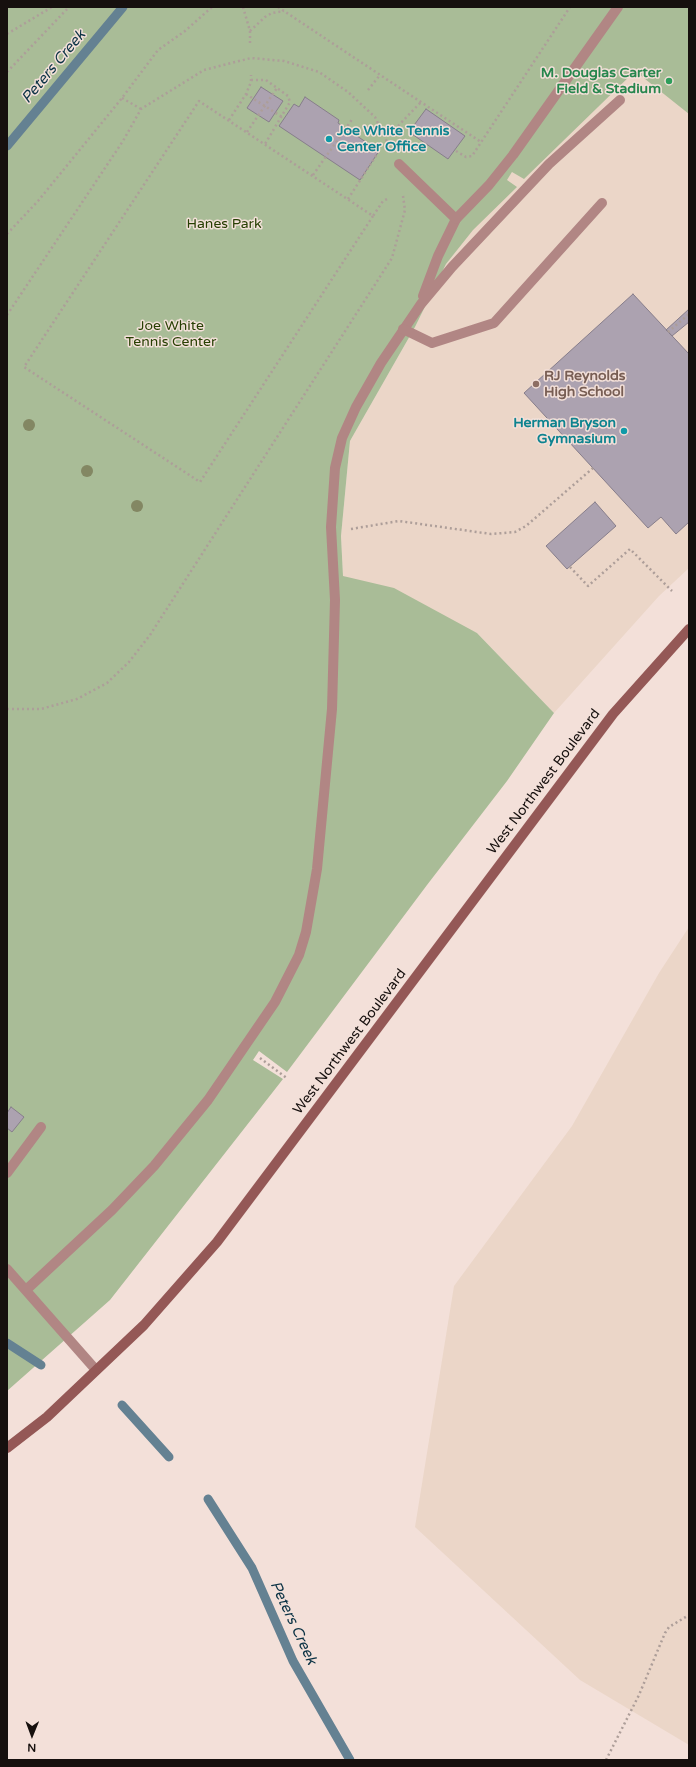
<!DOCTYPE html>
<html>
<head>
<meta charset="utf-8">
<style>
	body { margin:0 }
	#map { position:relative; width:696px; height:1767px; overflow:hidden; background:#f3e0d9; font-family:"Varela Round",sans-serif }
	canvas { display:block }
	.frame { position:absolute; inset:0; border:8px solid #16100e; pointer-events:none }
	.north { position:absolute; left:12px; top:1715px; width:40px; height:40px; -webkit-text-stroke:3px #f3e0d9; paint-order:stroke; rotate:181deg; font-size:11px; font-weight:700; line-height:16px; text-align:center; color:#16100e }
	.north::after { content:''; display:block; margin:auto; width:14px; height:18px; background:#16100e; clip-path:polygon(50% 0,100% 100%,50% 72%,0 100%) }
</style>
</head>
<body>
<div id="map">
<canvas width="696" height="1767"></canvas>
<div class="frame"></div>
<div class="north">N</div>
</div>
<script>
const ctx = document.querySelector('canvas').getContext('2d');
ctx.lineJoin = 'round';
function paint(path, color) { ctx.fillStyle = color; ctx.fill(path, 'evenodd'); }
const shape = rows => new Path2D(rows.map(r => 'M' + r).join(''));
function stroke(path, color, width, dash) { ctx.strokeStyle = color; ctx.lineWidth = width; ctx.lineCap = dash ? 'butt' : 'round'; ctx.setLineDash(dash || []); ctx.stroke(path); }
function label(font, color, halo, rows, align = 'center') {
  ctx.font = font + ' "Varela Round",sans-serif'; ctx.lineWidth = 3; ctx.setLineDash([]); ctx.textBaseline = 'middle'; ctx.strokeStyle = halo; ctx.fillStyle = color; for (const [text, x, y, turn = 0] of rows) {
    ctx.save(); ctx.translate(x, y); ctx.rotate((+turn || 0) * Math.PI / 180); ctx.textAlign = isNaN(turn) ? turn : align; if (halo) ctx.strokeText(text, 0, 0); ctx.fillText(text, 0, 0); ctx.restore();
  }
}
const education = shape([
	[631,7,689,7,689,568,659,596,554,713,477,633,343,576,341,536,350,441,415,327,446,264],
	[689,927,689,1745,580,1680,415,1527,454,1286,572,1126,659,973]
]);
const green = shape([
	[7,7,689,7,689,114,635,71,524,179,512,172,507,180,517,187,473,230,446,264,415,327,350,441,341,536,343,576,394,588,477,633,554,713,507,781,427,885,287,1072,259,1051,253,1060,283,1079,110,1300,7,1391]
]);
const stream = shape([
	[7,146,123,7],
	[7,1343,41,1365],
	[122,1405,169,1457],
	[208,1499,252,1568,293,1661,350,1760]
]);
const building = shape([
	[261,87,283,101,269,122,247,108,261,87],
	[305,97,339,120,338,123,379,151,360,180,279,126,294,104,299,107,305,97],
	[426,109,465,136,448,159,409,132,426,109],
	[633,294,689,354,689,522,676,534,661,517,648,528,524,393,633,294],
	[689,309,689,322,672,336,666,330,689,309],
	[595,502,616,526,567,569,546,546,595,502],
	[11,1107,24,1117,12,1132,7,1128,7,1113,11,1107]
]);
const path = shape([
	[243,7,250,31,250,45],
	[278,7,481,142],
	[250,31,265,17,272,13,284,11],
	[7,34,52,7],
	[7,72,69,7],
	[251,80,266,80,288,96,290,102,265,144],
	[368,90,380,75],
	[246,94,282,117],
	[122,98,141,109],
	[229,120,246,94,251,82,251,75],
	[398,126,421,102],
	[247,132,277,88],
	[456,151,466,157,472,156,570,7],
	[313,175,353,118],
	[348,199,379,151],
	[373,216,200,482,24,367,199,101,373,216,383,201,387,199],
	[7,234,38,201,122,98,158,50,185,31,212,7],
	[7,315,123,141,141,109,204,70,251,58,284,61,319,72,348,92,375,117,390,148],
	[668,332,689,314],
	[351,529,399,521,491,534,515,532,526,526,593,468],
	[570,567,588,586,630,549,672,591],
	[7,709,41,709,77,699,107,683,129,662,150,635,392,258,405,210,403,196],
	[260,1058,288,1079],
	[606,1760,639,1695,665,1633,669,1627,689,1615]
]);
const lane = shape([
	[423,296,438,256,456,219,489,185,513,155,618,7],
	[7,1173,41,1127],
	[7,1269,96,1370],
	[26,1290,112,1210,154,1166,208,1100,275,1002,299,955,306,932,317,869,332,709,335,600,331,527,335,468,342,438,356,407,381,363,421,304,452,267,549,164,620,100]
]);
const street = shape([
	[399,164,456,219],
	[403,329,432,343,494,323,602,203]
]);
const secondary = shape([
	[7,1448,47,1417,144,1325,217,1242,613,714,689,629]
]);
const trees = [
	[29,425],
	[87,471],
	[137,506]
];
const markers = [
	[669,81,4,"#2e9e5b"],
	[329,139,4,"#0f9aa8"],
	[536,384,4,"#8d6e63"],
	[624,431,4,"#0f9aa8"]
];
const leisureNames = [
	["M. Douglas Carter",661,73],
	["Field & Stadium",661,89]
];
const cultureNames = [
	["Joe White Tennis",337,131],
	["Center Office",337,147],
	["Herman Bryson",616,423,"right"],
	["Gymnasium",616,439,"right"]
];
const parkNames = [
	["Hanes Park",224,224],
	["Joe White",171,326],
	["Tennis Center",171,342]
];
const educationNames = [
	["RJ Reynolds",544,376],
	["High School",544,392]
];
const streetNames = [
	["West Northwest Boulevard",544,782,-53],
	["West Northwest Boulevard",350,1042,-53]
];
const waterNames = [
	["Peters Creek",54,67,-50],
	["Peters Creek",293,1623,65]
];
paint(education, '#ebd6c8');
paint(green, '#a9bc97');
stroke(stream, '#648192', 9);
paint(building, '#aca2b0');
stroke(building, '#877e8b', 1);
stroke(path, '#ad9e99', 2.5, [2, 3]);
stroke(lane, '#b18684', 10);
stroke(street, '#b18684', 10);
stroke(secondary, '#945856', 10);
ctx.fillStyle = '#838763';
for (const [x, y] of trees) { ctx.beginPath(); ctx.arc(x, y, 6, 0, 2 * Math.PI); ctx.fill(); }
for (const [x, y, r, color] of markers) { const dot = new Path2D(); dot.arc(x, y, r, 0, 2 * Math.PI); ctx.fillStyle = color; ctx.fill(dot); stroke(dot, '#f3e0d9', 1.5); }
label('bold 14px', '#27864d', '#f3e0d9', leisureNames, 'right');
label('bold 14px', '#0d838f', '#f3e0d9', cultureNames, 'left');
label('14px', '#273f03', '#f3e0d9', parkNames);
label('bold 14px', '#785e54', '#f3e0d9', educationNames, 'left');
label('14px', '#16100e', '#f3e0d9', streetNames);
label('italic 15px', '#0c3345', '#f3e0d9', waterNames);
</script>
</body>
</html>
